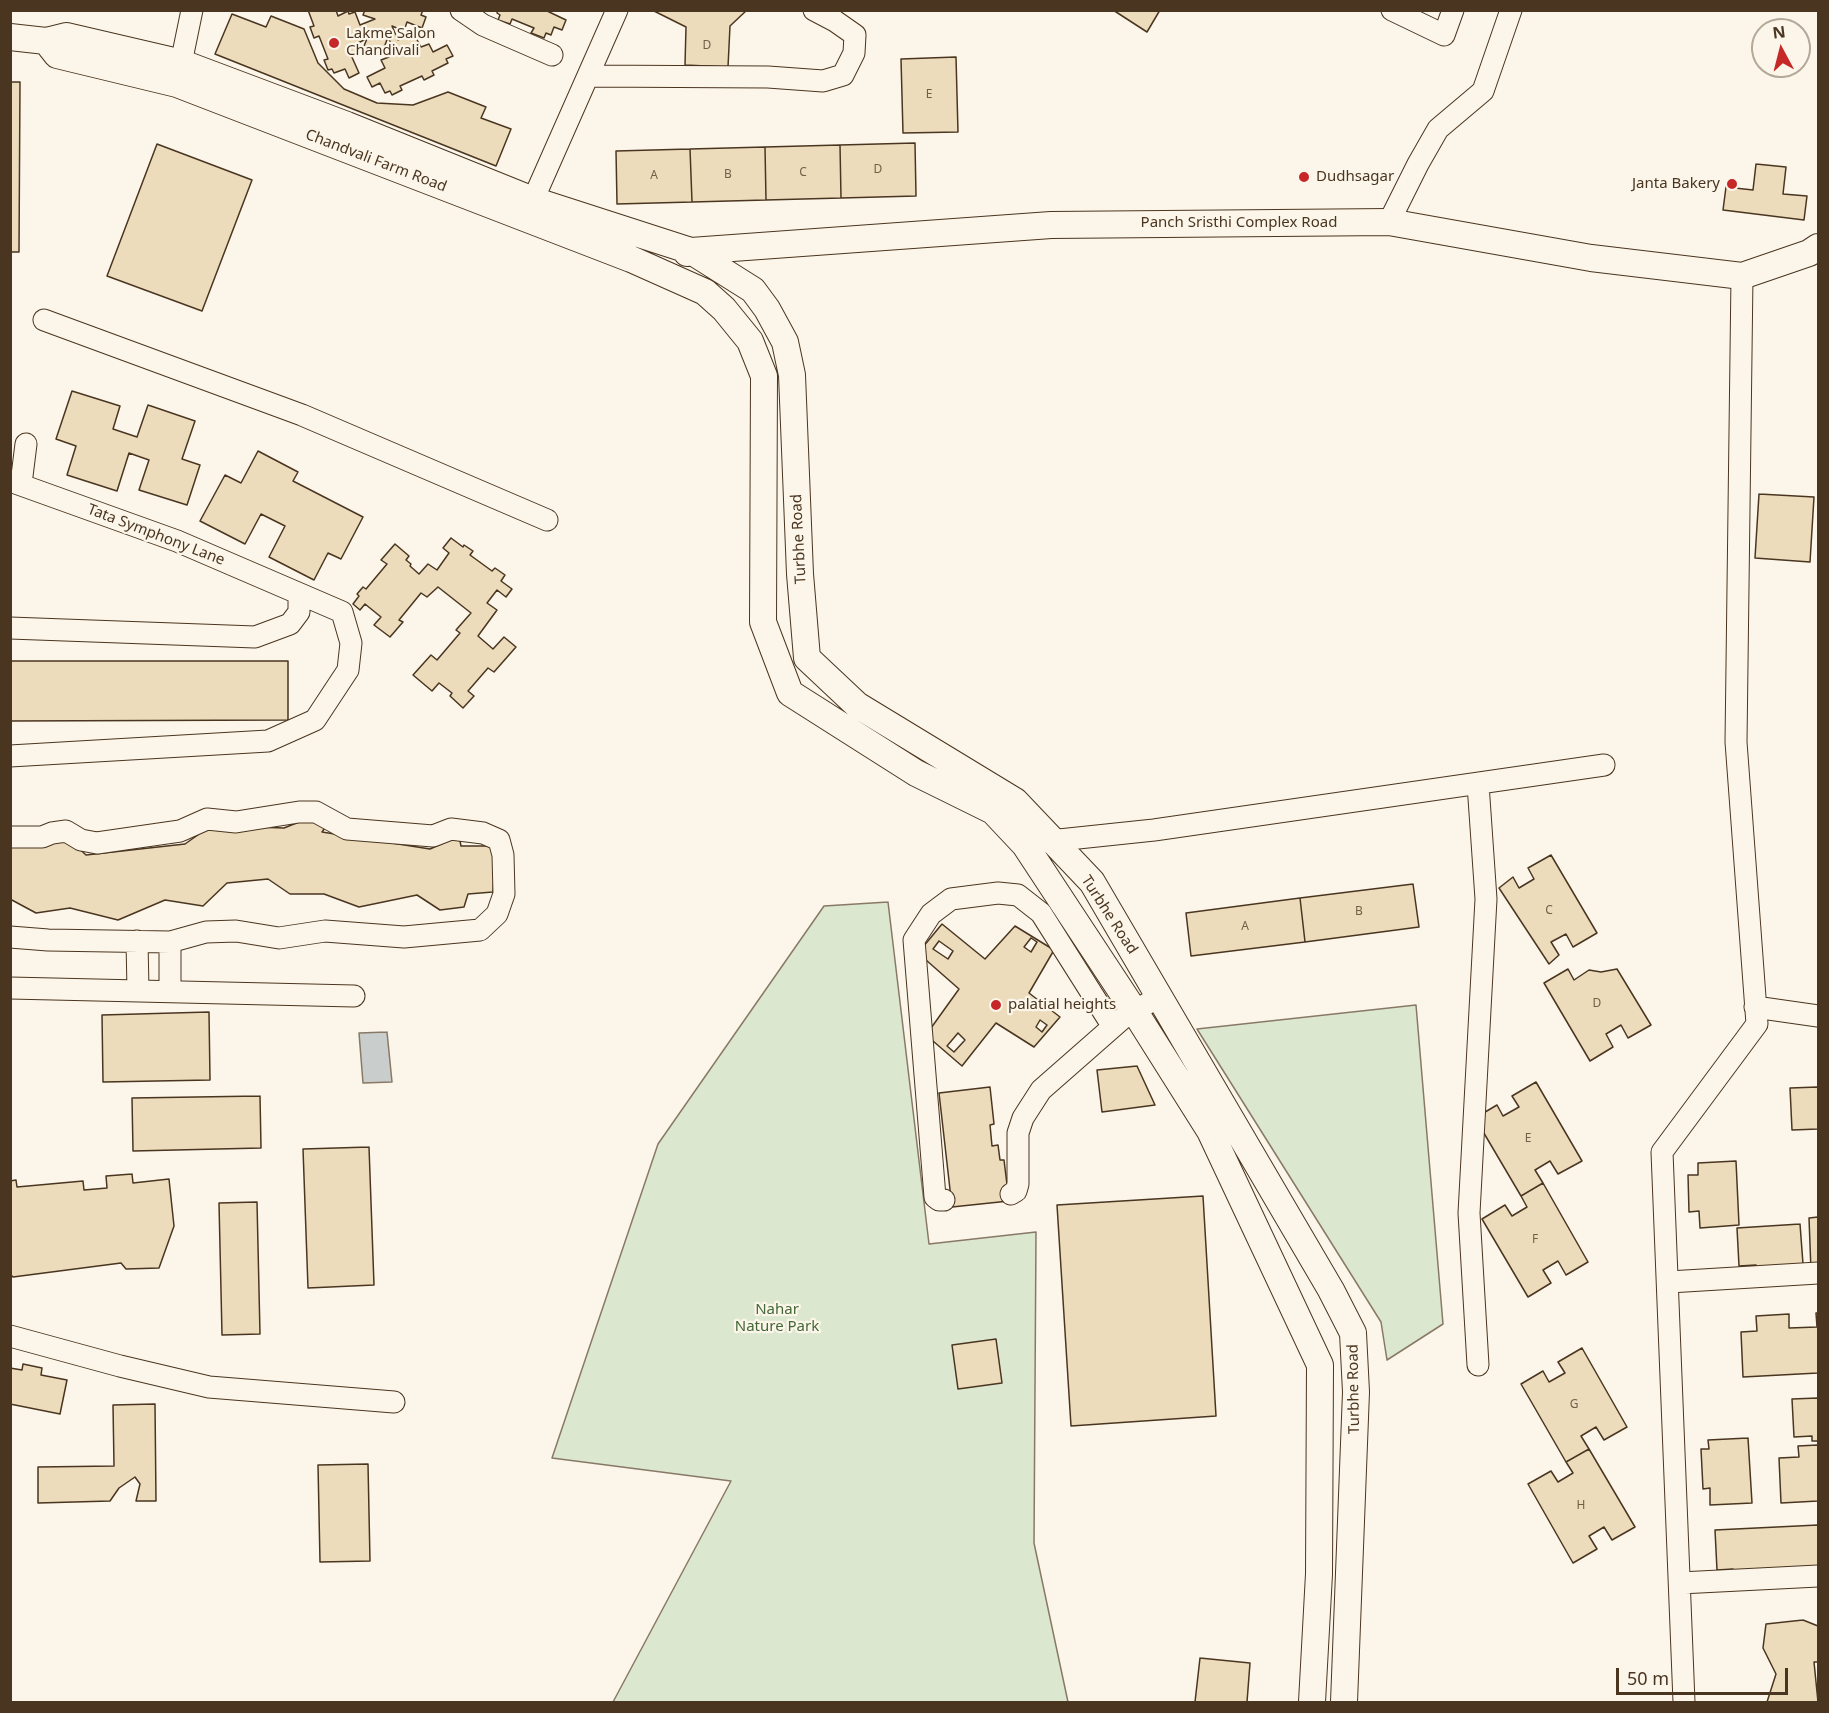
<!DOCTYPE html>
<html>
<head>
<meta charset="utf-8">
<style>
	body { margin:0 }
	#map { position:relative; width:1829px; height:1713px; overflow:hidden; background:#fbf6e9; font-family:"Noto Sans",sans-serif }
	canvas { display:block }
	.frame { position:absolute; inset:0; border:12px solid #4a3520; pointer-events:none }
	.north { position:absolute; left:1751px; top:18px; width:60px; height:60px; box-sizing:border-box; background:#fbf6e9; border:2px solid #b4a999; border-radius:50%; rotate:353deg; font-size:16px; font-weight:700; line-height:24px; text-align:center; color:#4a3520 }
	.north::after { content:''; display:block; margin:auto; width:21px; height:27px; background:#c62828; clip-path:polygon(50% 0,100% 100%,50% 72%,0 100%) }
	.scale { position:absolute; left:1616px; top:1668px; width:172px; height:27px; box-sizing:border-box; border:3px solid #4a3520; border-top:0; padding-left:8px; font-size:18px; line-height:21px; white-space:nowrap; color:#4a3520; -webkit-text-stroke:4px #fbf6e9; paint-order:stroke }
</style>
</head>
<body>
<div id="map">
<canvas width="1829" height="1713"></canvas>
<div class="frame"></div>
<div class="north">N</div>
<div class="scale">50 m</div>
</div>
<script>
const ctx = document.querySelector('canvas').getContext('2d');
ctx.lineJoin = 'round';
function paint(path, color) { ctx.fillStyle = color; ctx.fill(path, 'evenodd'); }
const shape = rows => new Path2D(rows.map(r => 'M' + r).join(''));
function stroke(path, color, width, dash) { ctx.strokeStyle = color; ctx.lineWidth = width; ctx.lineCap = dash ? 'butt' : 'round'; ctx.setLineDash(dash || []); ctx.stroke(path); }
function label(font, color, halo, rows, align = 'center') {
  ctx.font = font + ' "Noto Sans",sans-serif'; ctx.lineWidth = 4.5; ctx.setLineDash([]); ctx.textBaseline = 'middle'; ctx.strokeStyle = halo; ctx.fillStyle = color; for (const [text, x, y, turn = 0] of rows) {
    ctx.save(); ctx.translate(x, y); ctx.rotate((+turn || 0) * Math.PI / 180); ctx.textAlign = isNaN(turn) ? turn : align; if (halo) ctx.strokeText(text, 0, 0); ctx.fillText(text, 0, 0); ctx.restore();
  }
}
const green = shape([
	[888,902,929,1244,1036,1232,1034,1543,1068,1702,613,1702,731,1481,552,1458,658,1144,824,906,888,902],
	[1416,1005,1443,1324,1387,1360,1381,1322,1197,1029,1416,1005]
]);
const water = shape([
	[387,1032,392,1082,363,1083,359,1033,387,1032]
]);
const building = shape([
	[308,10,336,10,338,16,348,11,349,14,355,12,360,25,375,19,363,15,365,10,423,10,421,15,426,17,422,28,407,22,404,31,392,26,398,40,411,34,414,39,416,38,421,47,429,44,433,52,447,45,453,56,446,59,448,63,432,71,434,75,424,80,422,76,400,86,402,90,392,95,390,91,385,93,380,83,372,87,367,77,385,68,381,60,389,57,385,49,392,46,388,37,382,53,364,46,371,29,361,33,364,40,356,44,359,51,351,55,359,73,349,78,345,69,334,73,332,69,328,70,324,60,328,59,319,36,314,38,310,27,314,26,308,10],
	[498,10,545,10,566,20,562,30,554,27,551,35,546,33,544,38,531,33,534,28,512,19,510,24,498,20,500,15,497,13,498,10],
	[652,10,747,10,730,26,728,67,685,65,686,27,652,10],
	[1113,10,1160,10,1147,32,1113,10],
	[232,14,266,27,271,16,304,29,318,63,344,89,377,103,413,105,448,92,486,107,481,118,511,129,496,166,215,54,232,14],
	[956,57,958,132,903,133,901,59,956,57],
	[10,82,20,82,19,252,10,252,10,82],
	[915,143,916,196,841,198,840,145,915,143],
	[157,144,252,180,202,311,107,276,157,144],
	[840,145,841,198,766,200,765,147,840,145],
	[765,147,766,200,692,202,690,149,765,147],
	[690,149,692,202,617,204,616,151,690,149],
	[1756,164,1786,167,1783,194,1807,196,1804,220,1723,210,1726,187,1753,190,1756,164],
	[72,391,120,406,113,429,137,437,148,405,195,421,182,459,200,465,187,505,139,490,149,460,129,453,117,491,67,475,76,446,56,439,72,391],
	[258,451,298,472,293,481,363,517,341,559,328,553,314,580,269,557,285,526,261,514,245,544,200,521,225,475,241,483,258,451],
	[1759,494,1814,497,1810,562,1755,558,1759,494],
	[451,538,463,547,464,545,473,551,470,555,492,571,495,568,505,575,501,581,512,589,506,597,497,590,487,603,497,610,478,636,493,649,504,637,516,647,494,672,488,668,468,691,474,696,463,708,450,696,452,693,439,683,432,691,413,675,431,655,437,660,460,633,456,630,471,613,438,587,427,597,421,593,399,620,403,622,390,637,374,625,381,617,365,604,360,610,353,604,359,596,357,594,363,587,366,589,387,564,381,560,395,544,409,556,406,560,411,564,410,566,419,574,428,564,437,570,449,553,443,548,451,538],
	[10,661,288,661,288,720,10,721,10,661],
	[309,818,327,825,322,832,430,849,459,836,461,846,496,846,493,892,468,894,464,907,440,910,417,895,359,907,324,894,290,894,268,879,227,883,203,906,165,900,118,920,70,908,36,913,10,899,10,842,59,837,70,840,86,855,185,844,212,825,221,831,255,827,284,828,309,818],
	[1551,855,1597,933,1573,947,1566,934,1551,942,1559,955,1549,964,1499,888,1513,877,1519,888,1534,879,1528,868,1551,855],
	[1413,884,1419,927,1305,942,1300,898,1413,884],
	[1300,898,1305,942,1191,956,1186,913,1300,898],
	[942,924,985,959,1015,926,1054,950,1029,993,1060,1017,1034,1047,996,1023,962,1066,926,1035,959,989,918,953,942,924],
	[1031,938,1037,942,1031,952,1024,947,1031,938],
	[939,941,953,951,948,959,933,949,939,941],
	[1040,1020,1047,1025,1042,1032,1036,1027,1040,1020],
	[958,1033,965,1040,954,1052,947,1046,958,1033],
	[1568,969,1574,980,1589,970,1601,972,1617,969,1651,1025,1628,1038,1621,1025,1606,1034,1613,1047,1590,1061,1544,983,1568,969],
	[209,1012,210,1080,103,1082,102,1015,209,1012],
	[1137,1066,1155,1105,1102,1112,1097,1070,1137,1066],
	[1536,1082,1582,1161,1558,1174,1550,1161,1535,1170,1543,1183,1521,1196,1475,1118,1497,1105,1503,1116,1519,1107,1512,1096,1536,1082],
	[990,1087,994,1124,990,1125,992,1146,998,1145,1000,1160,1004,1160,1009,1201,952,1207,939,1093,990,1087],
	[1818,1087,1818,1129,1792,1130,1790,1088,1818,1087],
	[260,1096,261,1148,133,1151,132,1098,260,1096],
	[369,1147,374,1285,308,1288,303,1149,369,1147],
	[1736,1161,1739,1225,1700,1228,1699,1211,1689,1212,1688,1175,1698,1175,1698,1163,1736,1161],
	[132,1174,133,1183,169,1179,174,1226,159,1268,126,1269,121,1263,13,1277,10,1274,10,1181,16,1180,17,1187,83,1181,84,1190,107,1188,106,1176,132,1174],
	[1543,1183,1588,1262,1566,1275,1558,1261,1543,1270,1551,1283,1528,1297,1482,1219,1505,1205,1512,1216,1527,1207,1521,1196,1543,1183],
	[1203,1196,1216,1416,1071,1426,1057,1205,1203,1196],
	[257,1202,260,1334,222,1335,219,1203,257,1202],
	[1818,1217,1818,1270,1811,1271,1809,1218,1818,1217],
	[1800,1224,1803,1264,1757,1270,1756,1265,1739,1266,1737,1228,1800,1224],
	[1816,1313,1818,1313,1818,1373,1743,1377,1741,1332,1757,1331,1756,1316,1789,1314,1789,1328,1817,1327,1816,1313],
	[996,1339,1002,1383,958,1389,952,1345,996,1339],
	[1582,1348,1627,1427,1604,1440,1596,1427,1581,1436,1589,1449,1566,1462,1521,1384,1543,1371,1549,1382,1565,1373,1558,1362,1582,1348],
	[23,1364,42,1368,41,1375,67,1380,60,1414,10,1404,10,1368,22,1370,23,1364],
	[1818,1398,1818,1441,1812,1441,1812,1436,1794,1437,1792,1399,1818,1398],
	[155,1404,156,1501,136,1501,140,1484,135,1477,119,1488,110,1501,38,1503,38,1467,114,1466,113,1405,155,1404],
	[1748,1438,1752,1503,1710,1505,1710,1488,1703,1489,1701,1449,1709,1449,1708,1440,1748,1438],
	[1818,1445,1818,1501,1781,1503,1779,1458,1799,1457,1798,1446,1818,1445],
	[1589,1449,1635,1527,1612,1540,1604,1527,1589,1536,1597,1549,1573,1563,1528,1484,1551,1471,1558,1482,1573,1473,1566,1462,1589,1449],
	[368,1464,370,1561,320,1562,318,1465,368,1464],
	[1818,1525,1818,1574,1733,1579,1733,1569,1717,1570,1715,1530,1818,1525],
	[1803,1620,1818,1626,1818,1662,1814,1662,1818,1702,1767,1702,1776,1674,1763,1648,1766,1624,1803,1620],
	[1200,1658,1250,1663,1247,1702,1195,1702,1200,1658]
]);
const minor = shape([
	[461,10,483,25,552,55],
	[1392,10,1444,35,1453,10],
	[588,76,768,77,823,81,843,75,854,53,855,35,835,21,814,10],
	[178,78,192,10],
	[533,200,617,10],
	[1389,222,1418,164,1438,129,1483,91,1511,10],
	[44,320,302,415,547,520],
	[10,481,177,541,342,612,351,643,348,670,315,720,268,741,10,756],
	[21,484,26,444],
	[10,628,255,637,290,624,299,612,299,594],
	[10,837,42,837,52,833,66,831,81,840,97,843,180,831,207,819,236,822,299,812,316,812,347,829,433,836,451,829,483,833,499,840,503,855,504,894,497,914,480,930,404,937,325,931,279,938,236,931,206,932,170,942,48,940,10,937],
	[1040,842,1154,830,1604,765],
	[137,941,138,990],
	[10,988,354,996],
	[170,991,170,942],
	[1755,1007,1818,1016],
	[1011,1194,1016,1191,1018,1184,1018,1133,1023,1118,1041,1090,1123,1018,1160,996],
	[944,1200,939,1200,935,1197,914,940,931,914,951,899,998,893,1018,895,1041,913,1113,1027],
	[1669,1282,1818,1273],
	[10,1336,120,1366,209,1387,394,1402],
	[1478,1365,1469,1213,1486,899,1478,784],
	[1680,1583,1818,1576],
	[1684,1702,1662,1152,1757,1024,1736,742,1742,276]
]);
const tertiary = shape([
	[10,37,46,41,66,36,182,63,347,125,533,200,691,251,753,290,767,309,785,342,792,375,800,574,807,658,857,705,1015,801,1092,882,1331,1290,1353,1333,1356,1392,1344,1702],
	[46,41,57,55,177,84,631,259,705,292,724,309,750,341,764,376,763,622,790,693,916,773,993,811,1025,845,1135,1012,1210,1131,1320,1365,1319,1574,1312,1702],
	[687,253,691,251,1051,225,1389,222,1591,258,1742,276,1809,253,1818,247]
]);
const markers = [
	[334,43,6,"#c62828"],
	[1304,177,6,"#c62828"],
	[1732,184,6,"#c62828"],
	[996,1005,6,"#c62828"]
];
const numberNames = [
	["D",707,46],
	["E",929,95],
	["D",878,170],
	["C",803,173],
	["B",728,175],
	["A",654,176],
	["C",1549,911],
	["B",1359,912],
	["A",1245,927],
	["D",1597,1004],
	["E",1528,1139],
	["F",1535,1240],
	["G",1574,1405],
	["H",1581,1506]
];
const poiNames = [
	["Lakme Salon",346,34],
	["Chandivali",346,51],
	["Dudhsagar",1316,177],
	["Janta Bakery",1720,184,"right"],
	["palatial heights",1008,1005]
];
const streetNames = [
	["Chandvali Farm Road",376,161,21],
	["Panch Sristhi Complex Road",1239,223],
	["Tata Symphony Lane",156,535,21],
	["Turbhe Road",799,539,-93],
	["Turbhe Road",1109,915,57],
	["Turbhe Road",1354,1389,-91]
];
const parkNames = [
	["Nahar",777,1310],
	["Nature Park",777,1327]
];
paint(green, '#dce7d0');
stroke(green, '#887966', 1.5);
paint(water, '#c9cecd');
stroke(water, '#887966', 1.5);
paint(building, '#ecdcbc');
stroke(building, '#4a3520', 1.5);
stroke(minor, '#4a3520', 23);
stroke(tertiary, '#4a3520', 28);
stroke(minor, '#fbf6e9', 21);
stroke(tertiary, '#fbf6e9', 26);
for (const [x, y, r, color] of markers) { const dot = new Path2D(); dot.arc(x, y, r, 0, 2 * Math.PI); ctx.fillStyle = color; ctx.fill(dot); stroke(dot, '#fbf6e9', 2); }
label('12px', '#725f47', null, numberNames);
label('15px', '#4a3520', '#fbf6e9', poiNames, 'left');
label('15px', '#4a3520', '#fbf6e9', streetNames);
label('15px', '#436837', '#fbf6e9', parkNames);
</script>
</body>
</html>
